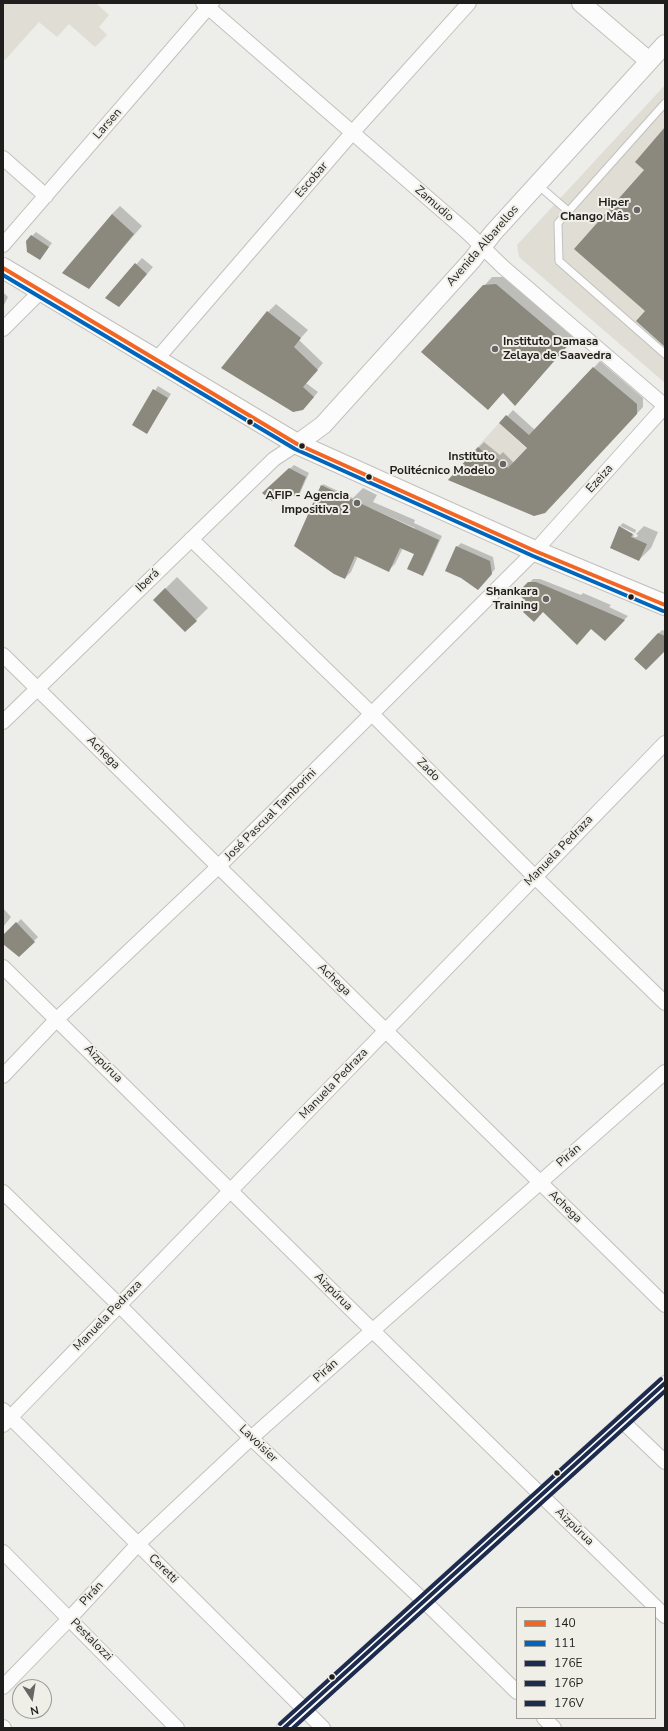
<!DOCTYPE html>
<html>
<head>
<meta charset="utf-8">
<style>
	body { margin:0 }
	#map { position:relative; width:668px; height:1731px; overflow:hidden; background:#edede9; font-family:"Nunito Sans",sans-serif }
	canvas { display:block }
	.frame { position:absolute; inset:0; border:4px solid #1f1e1c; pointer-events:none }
	.legend { position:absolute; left:516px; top:1607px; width:140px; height:112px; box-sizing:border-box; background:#efeee7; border:1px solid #9c9b96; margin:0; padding:5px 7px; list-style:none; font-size:12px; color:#1f1e1c }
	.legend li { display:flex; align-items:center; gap:8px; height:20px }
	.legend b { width:20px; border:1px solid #9c9b96 }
	.north { position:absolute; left:12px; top:1679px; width:40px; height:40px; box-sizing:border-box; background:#efeee7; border:1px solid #9c9b96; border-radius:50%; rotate:168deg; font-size:11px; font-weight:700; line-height:16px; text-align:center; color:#1f1e1c }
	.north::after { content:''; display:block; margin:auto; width:14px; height:18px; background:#676664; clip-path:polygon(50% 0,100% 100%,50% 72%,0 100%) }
</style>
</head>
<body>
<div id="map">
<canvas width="668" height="1731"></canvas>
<div class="frame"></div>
<ul class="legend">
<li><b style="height:5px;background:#f26522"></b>140</li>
<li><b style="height:5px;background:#0065bd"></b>111</li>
<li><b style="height:5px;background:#1d2b4f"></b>176E</li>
<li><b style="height:5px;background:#1d2b4f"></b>176P</li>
<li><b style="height:5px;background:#1d2b4f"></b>176V</li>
</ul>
<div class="north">N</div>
</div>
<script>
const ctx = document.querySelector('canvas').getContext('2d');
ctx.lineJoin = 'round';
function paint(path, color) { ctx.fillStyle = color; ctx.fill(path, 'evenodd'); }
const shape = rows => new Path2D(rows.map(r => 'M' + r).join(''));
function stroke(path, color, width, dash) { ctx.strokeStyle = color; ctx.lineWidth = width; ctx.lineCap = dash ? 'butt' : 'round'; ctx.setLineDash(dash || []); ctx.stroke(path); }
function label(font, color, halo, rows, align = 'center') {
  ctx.font = font + ' "Nunito Sans",sans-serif'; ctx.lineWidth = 4; ctx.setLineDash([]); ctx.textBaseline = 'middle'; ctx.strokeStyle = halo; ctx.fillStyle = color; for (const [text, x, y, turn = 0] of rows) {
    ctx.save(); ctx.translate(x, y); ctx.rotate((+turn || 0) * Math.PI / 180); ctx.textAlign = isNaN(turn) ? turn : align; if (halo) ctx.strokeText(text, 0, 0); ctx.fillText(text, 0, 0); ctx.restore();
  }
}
const built = shape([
	[3,3,96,3,109,15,99,27,107,35,95,47,69,24,57,37,39,22,5,60,3,59],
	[665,85,665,383,519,257,517,245],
	[499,423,569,488,545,513,534,516,448,480]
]);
const shadow = shape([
	[120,206,142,226,89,287,112,214],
	[36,232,52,243,40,259,27,241],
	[142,258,153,267,125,300,106,298],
	[492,277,505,277,576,337,523,396,503,392,484,286],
	[3,292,8,297,3,307],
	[276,304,308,330,299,340,323,363,306,383,318,392,307,405,268,312],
	[600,361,643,398,643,407,545,513,478,448,484,442,500,455,503,452,514,463,528,448,501,423,513,410,535,430],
	[158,386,171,394,147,432,133,424],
	[294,465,309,473,300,493,296,497,284,488,267,489],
	[323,484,353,498,363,488,377,495,373,502,415,520,414,523,442,536,426,571,422,575,415,554,403,548,395,564,389,570,358,556,351,572,345,578,295,546],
	[370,508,415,528,414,530,370,510],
	[623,523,636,530,635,533,620,526],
	[620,526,620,528,634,535,633,537,637,537,638,535,636,534,644,526,658,532,651,548,639,560,611,547],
	[461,543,493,557,495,569,482,584,457,547],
	[177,577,208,608,185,631,154,600],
	[533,579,540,579,581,595,583,593,611,605,609,607,628,616,605,640,591,628,543,611,531,605,519,593],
	[662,630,665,631,665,650,658,634],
	[3,908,11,917,3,927],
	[21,919,38,937,19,956,3,942,3,937]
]);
const building = shape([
	[665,127,665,347,636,321,645,311,574,249,644,170,635,162],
	[112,214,134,234,89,289,62,273],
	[31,235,49,247,40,260,27,252,26,241],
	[135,263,147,274,119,307,105,298],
	[496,284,568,345,515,406,503,393,488,410,421,352,483,285],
	[267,311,301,338,294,347,318,370,303,387,314,397,303,410,293,412,221,368],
	[593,367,637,404,637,414,545,513,534,516,448,480,478,447,493,461,496,458,508,468,527,448,499,423,506,415,529,435],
	[153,389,168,398,147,434,132,425],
	[289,468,306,477,297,498,284,489,272,501,262,493],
	[321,485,439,540,423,576,407,569,414,554,400,548,389,572,355,556,345,579,334,574,294,546],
	[619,526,633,534,631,537,647,544,639,561,610,548],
	[456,546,490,561,492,574,478,590,461,578,445,571],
	[528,582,536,582,546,586,625,620,605,641,591,629,577,645,543,612,534,622,523,612,530,605,517,593],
	[165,588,197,621,185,632,153,600],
	[658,633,665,636,665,651,646,670,634,659],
	[16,922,35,942,19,957,3,944,3,935]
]);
const service = shape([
	[665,103,558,223,559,261,665,354],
	[538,185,568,211]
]);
const minor = shape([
	[203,3,467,232,503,267,665,406],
	[3,158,46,196],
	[3,245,212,3],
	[3,329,41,291],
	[156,360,352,133,469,3],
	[191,539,372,714,534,876,665,1003],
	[3,655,665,1305],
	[3,722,274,459,297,444],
	[3,967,372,1330,665,1616],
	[3,1076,57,1019,218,867,535,551,665,406],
	[3,1192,119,1305,251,1438,424,1601,517,1692],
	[3,1410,323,1728],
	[622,1421,665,1462],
	[3,1425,665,743],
	[3,1552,177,1728],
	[3,1687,70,1618,138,1544,251,1438,665,1072],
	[544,1718,554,1728],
	[3,1727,4,1728],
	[284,1728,665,1383]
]);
const tertiary = shape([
	[581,3,649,61],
	[297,444,323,425,472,260,493,233,665,44]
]);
const secondary = shape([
	[3,268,297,444,535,551,665,605]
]);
const bus1 = shape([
	[3,268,297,444,535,551,665,605]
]);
const bus2 = shape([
	[3,275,295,449,533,556,663,611]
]);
const bus3 = shape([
	[284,1728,665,1383]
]);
const bus4 = shape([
	[293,1728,665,1391]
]);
const bus5 = shape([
	[280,1724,661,1379]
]);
const markers = [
	[637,210,4,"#676664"],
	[495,349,4,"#676664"],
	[250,422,3.5,"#1f1e1c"],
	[302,446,3.5,"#1f1e1c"],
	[503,464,4,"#676664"],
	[369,477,3.5,"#1f1e1c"],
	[357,503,4,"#676664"],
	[631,597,3.5,"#1f1e1c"],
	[546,599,4,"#676664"],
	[557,1473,3.5,"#1f1e1c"],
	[332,1677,3.5,"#1f1e1c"]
];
const streetNames = [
	["Larsen",108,124,-49],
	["Escobar",312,180,-49],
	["Zamudio",434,204,41],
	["Avenida Albarellos",483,246,-49],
	["Ezeiza",600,479,-48],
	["Iberá",148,581,-44],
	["Achega",103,753,45],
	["Zado",428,770,45],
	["José Pascual Tamborini",271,815,-45],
	["Manuela Pedraza",559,851,-46],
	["Achega",334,980,44],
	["Aizpúrua",103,1064,45],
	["Manuela Pedraza",334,1084,-46],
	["Pirán",569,1156,-41],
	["Achega",565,1207,44],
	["Aizpúrua",333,1292,45],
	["Manuela Pedraza",108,1316,-46],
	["Pirán",326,1371,-42],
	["Lavoisier",258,1444,44],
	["Aizpúrua",574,1527,44],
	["Ceretti",163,1569,45],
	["Pirán",92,1594,-48],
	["Pestalozzi",91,1640,45]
];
const poiNames = [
	["Hiper",629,203],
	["Chango Mâs",629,217],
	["Instituto Damasa",503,342,"left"],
	["Zelaya de Saavedra",503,356,"left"],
	["Instituto",495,457],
	["Politécnico Modelo",495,471],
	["AFIP - Agencia",349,496],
	["Impositiva 2",349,510],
	["Shankara",538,592],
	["Training",538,606]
];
paint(built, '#dfddd4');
paint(shadow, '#0003');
paint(building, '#8b887d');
stroke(service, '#c2c1be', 9);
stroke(minor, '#c2c1be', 16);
stroke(tertiary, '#c2c1be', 20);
stroke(secondary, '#c2c1be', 22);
stroke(service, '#fcfcfc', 7);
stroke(minor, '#fcfcfc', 14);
stroke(tertiary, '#fcfcfc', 18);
stroke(secondary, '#fcfcfc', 20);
stroke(bus1, '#f26522', 4);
stroke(bus2, '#0065bd', 4);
stroke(bus3, '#1d2b4f', 4);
stroke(bus4, '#1d2b4f', 4);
stroke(bus5, '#1d2b4f', 4);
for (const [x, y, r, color] of markers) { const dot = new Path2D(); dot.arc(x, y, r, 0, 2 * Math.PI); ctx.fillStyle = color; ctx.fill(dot); stroke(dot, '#efeee7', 1.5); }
label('12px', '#1f1e1c', '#efeee7', streetNames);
label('bold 12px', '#1f1e1c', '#efeee7', poiNames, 'right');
</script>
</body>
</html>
